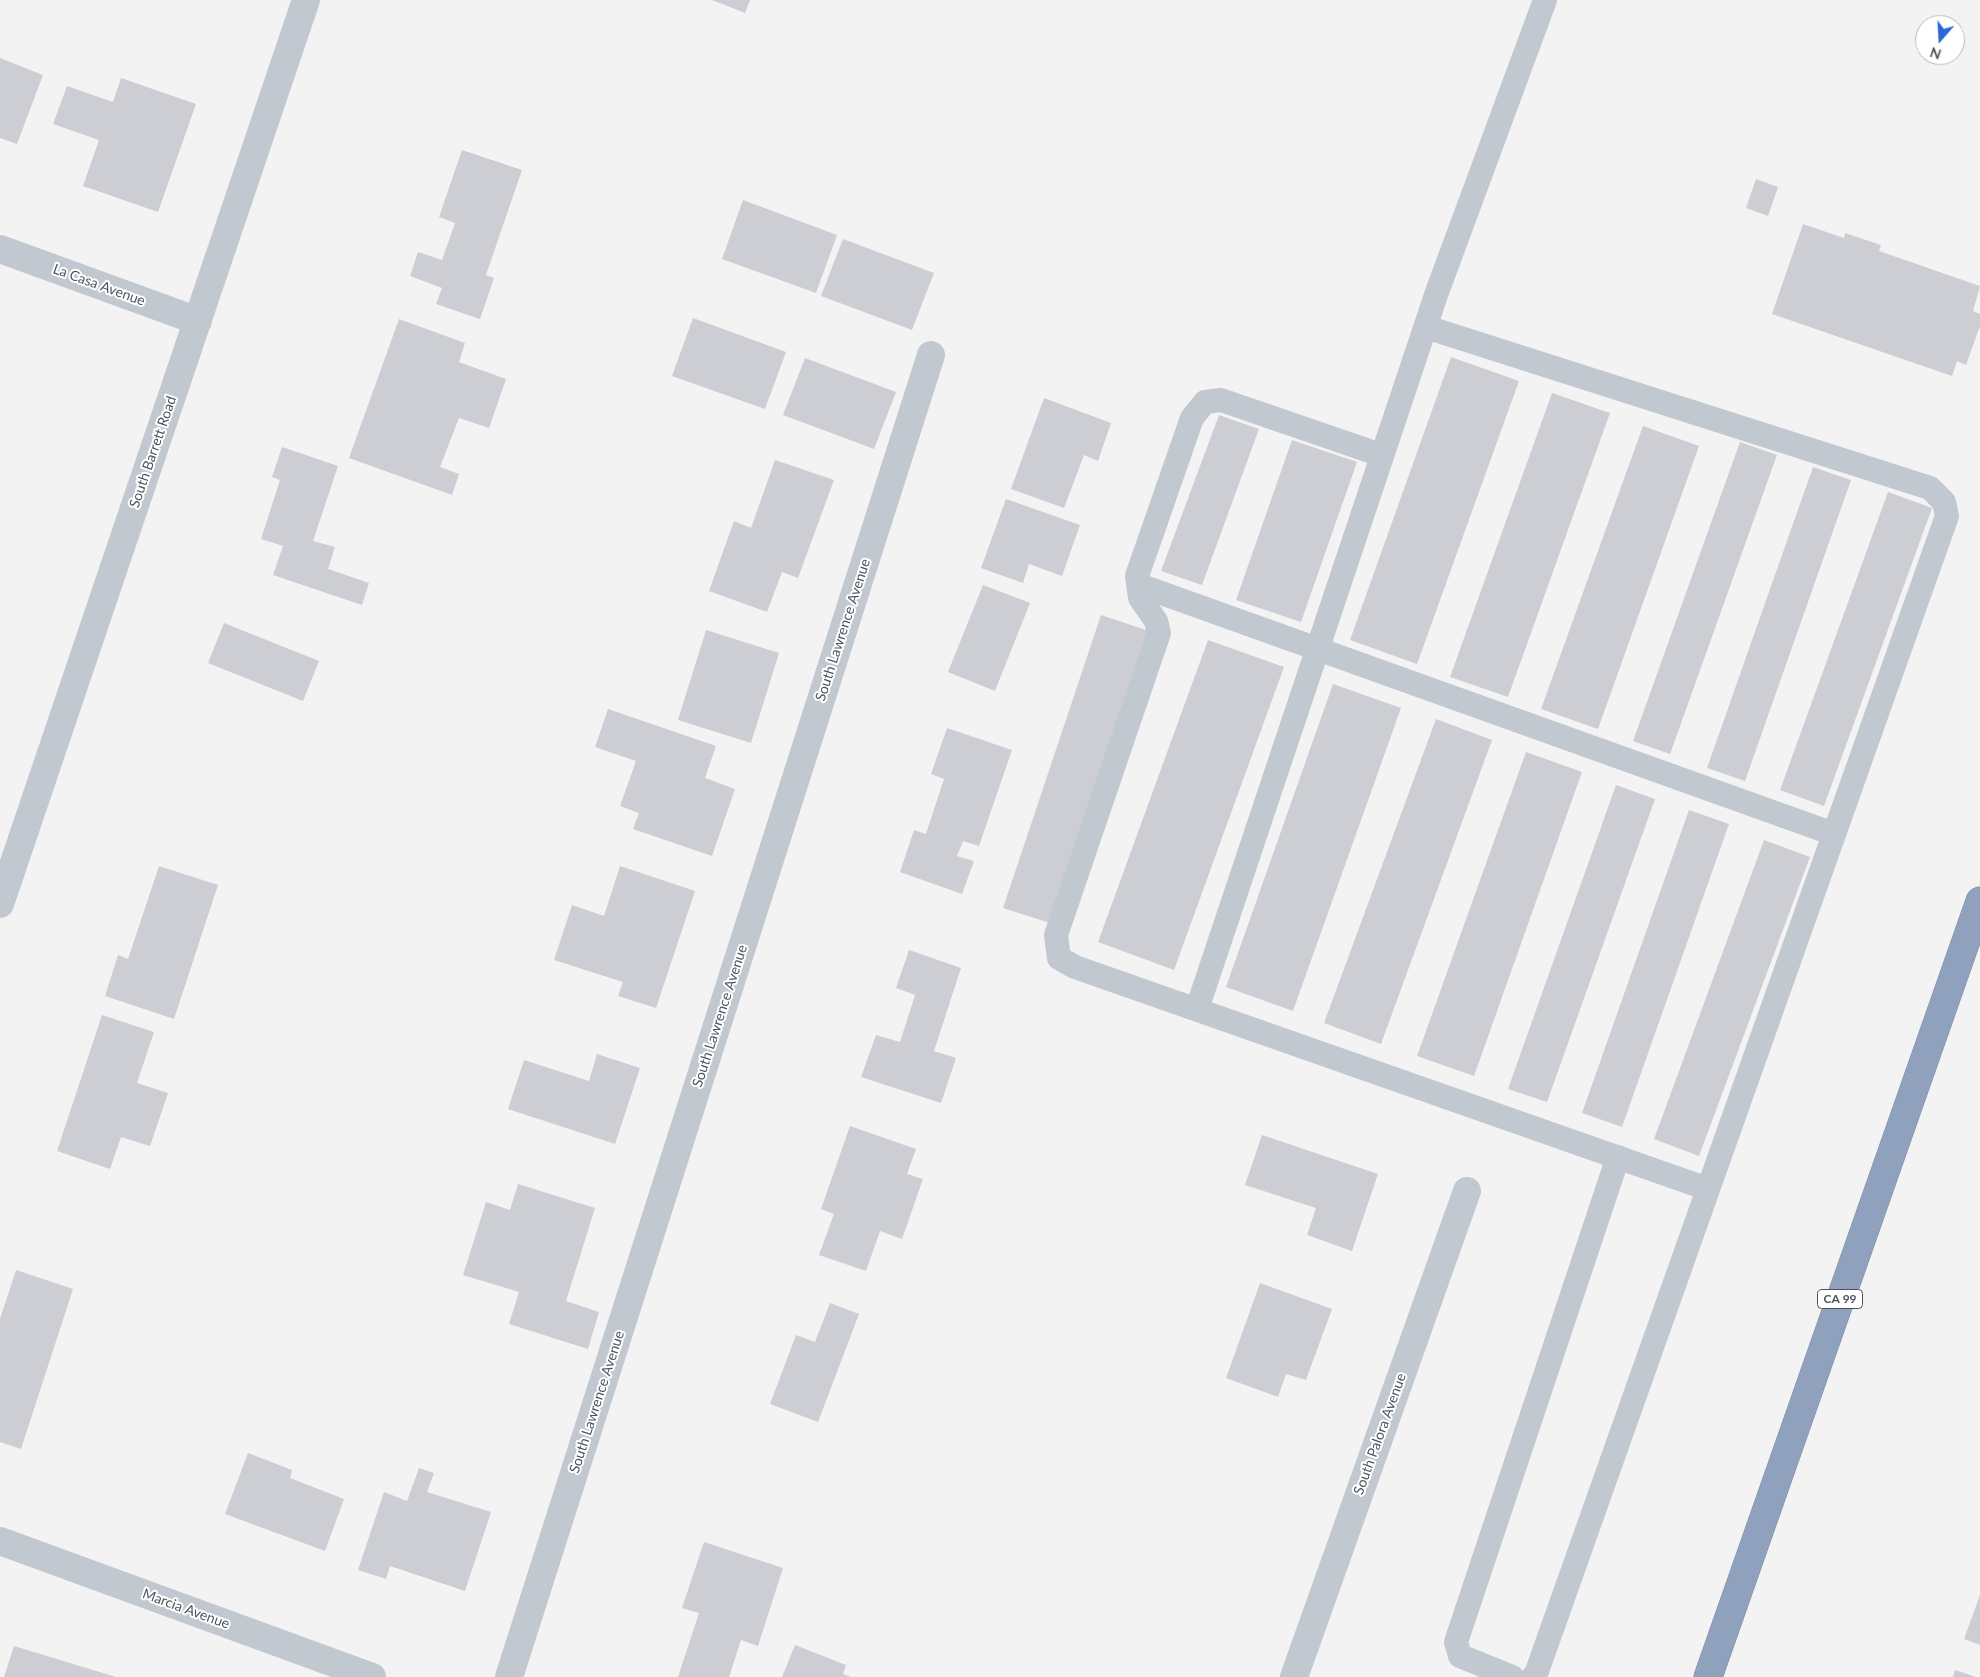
<!DOCTYPE html>
<html>
<head>
<meta charset="utf-8">
<style>
	body { margin:0 }
	#map { position:relative; width:1980px; height:1677px; overflow:hidden; background:#f4f3f3; font-family:Lato,sans-serif }
	canvas { display:block }
	.north { position:absolute; left:1915px; top:15px; width:50px; height:50px; box-sizing:border-box; background:#fff; border:1px solid #b7bbbf; border-radius:50%; rotate:199deg; font-size:14px; font-weight:700; line-height:20px; text-align:center; color:#4b545e }
	.north::after { content:''; display:block; margin:auto; width:18px; height:22px; background:#2b68d6; clip-path:polygon(50% 0,100% 100%,50% 72%,0 100%) }
</style>
</head>
<body>
<div id="map">
<canvas width="1980" height="1677"></canvas>
<div class="north">N</div>
</div>
<script>
const ctx = document.querySelector('canvas').getContext('2d');
ctx.lineJoin = 'round';
function paint(path, color) { ctx.fillStyle = color; ctx.fill(path, 'evenodd'); }
const shape = rows => new Path2D(rows.map(r => 'M' + r).join(''));
function stroke(path, color, width, dash) { ctx.strokeStyle = color; ctx.lineWidth = width; ctx.lineCap = dash ? 'butt' : 'round'; ctx.setLineDash(dash || []); ctx.stroke(path); }
function label(font, color, halo, rows, align = 'center') {
  ctx.font = font + ' Lato,sans-serif'; ctx.lineWidth = 4; ctx.setLineDash([]); ctx.textBaseline = 'middle'; ctx.strokeStyle = halo; ctx.fillStyle = color; for (const [text, x, y, turn = 0] of rows) {
    ctx.save(); ctx.translate(x, y); ctx.rotate((+turn || 0) * Math.PI / 180); ctx.textAlign = isNaN(turn) ? turn : align; if (halo) ctx.strokeText(text, 0, 0); ctx.fillText(text, 0, 0); ctx.restore();
  }
}
const building = shape([
	[712,0,750,0,745,13],
	[0,58,43,75,17,144,0,138],
	[121,78,196,104,158,212,83,186,99,140,53,124,67,86,113,102],
	[462,150,522,170,486,275,494,278,480,319,436,304,442,288,410,276,418,252,442,260,455,223,439,217],
	[1756,179,1778,187,1768,216,1746,208],
	[743,200,837,235,816,293,722,259],
	[1803,224,1844,238,1845,233,1881,245,1879,251,1980,286,1973,311,1980,314,1980,326,1966,365,1957,361,1952,376,1772,314],
	[843,239,934,273,912,330,821,296],
	[693,318,786,352,765,409,672,376],
	[399,319,465,343,459,362,506,379,489,428,459,418,440,467,459,474,452,495,349,458],
	[1451,357,1519,381,1417,664,1350,640],
	[805,358,896,392,874,449,783,415],
	[1552,393,1610,413,1508,697,1450,677],
	[1044,398,1111,423,1098,461,1084,455,1064,508,1011,489],
	[1219,415,1259,429,1202,585,1161,571],
	[1643,426,1699,446,1598,729,1541,709],
	[1292,440,1357,462,1301,622,1236,600],
	[1740,442,1777,455,1670,754,1633,741],
	[282,447,338,466,313,541,335,547,328,569,369,583,362,605,273,575,283,546,261,539,280,480,272,477],
	[775,460,834,480,798,578,782,572,767,612,709,591,734,521,751,528],
	[1813,467,1851,480,1745,781,1707,768],
	[1888,492,1932,508,1824,806,1780,790],
	[1006,499,1080,525,1062,576,1029,564,1023,583,981,568],
	[983,585,1030,603,995,691,948,672],
	[1101,615,1149,631,1050,923,1003,908],
	[224,623,319,661,303,701,208,663],
	[706,630,779,653,751,743,678,720],
	[1208,640,1284,667,1174,970,1098,942],
	[1333,684,1401,708,1293,1011,1226,987],
	[608,709,716,746,705,778,735,789,712,856,633,829,639,813,620,806,636,761,595,747],
	[1436,719,1492,740,1381,1044,1324,1023],
	[947,728,1012,750,979,846,963,841,957,856,974,861,962,894,900,872,914,830,926,834,944,779,931,774],
	[1526,752,1582,772,1474,1076,1417,1056],
	[1616,785,1655,799,1547,1102,1508,1089],
	[1689,810,1729,824,1622,1127,1582,1113],
	[1764,840,1810,857,1699,1156,1654,1139],
	[159,866,218,885,174,1019,105,996,118,955,128,959],
	[620,866,695,891,656,1008,618,996,623,982,554,960,572,905,604,916],
	[909,950,961,968,934,1051,956,1058,941,1103,861,1077,876,1035,900,1042,915,995,896,988],
	[102,1015,154,1032,137,1083,168,1093,150,1146,121,1137,110,1169,57,1151],
	[597,1054,640,1068,615,1144,508,1109,524,1060,589,1081],
	[850,1126,916,1149,907,1174,923,1179,902,1239,880,1231,866,1271,819,1255,834,1214,821,1209],
	[1262,1135,1378,1174,1352,1251,1307,1235,1316,1208,1245,1185],
	[518,1184,595,1208,566,1301,599,1312,588,1349,509,1324,519,1292,463,1275,486,1202,510,1210],
	[16,1270,73,1289,21,1449,0,1442,0,1319],
	[1260,1283,1332,1309,1306,1380,1286,1374,1278,1397,1226,1378],
	[830,1303,859,1314,818,1422,770,1404,796,1335,815,1342],
	[248,1453,292,1470,290,1478,344,1499,325,1551,225,1514],
	[419,1468,434,1473,427,1492,491,1512,465,1591,390,1566,386,1579,358,1570,384,1492,407,1501],
	[704,1542,783,1568,758,1646,741,1640,729,1677,678,1677,699,1613,682,1608],
	[1980,1595,1980,1645,1964,1639],
	[795,1645,846,1665,843,1674,851,1677,782,1677],
	[14,1646,116,1677,4,1677],
	[1955,1670,1976,1677,1953,1677]
]);
const lane = shape([
	[1426,327,1930,488,1944,502,1947,516,1536,1674,1533,1677],
	[1381,455,1221,400,1205,402,1192,418,1137,576,1140,598,1156,621,1159,633,1056,935,1059,958,1075,967,1708,1189],
	[1139,585,1834,834],
	[1197,1009,1437,292,1545,0],
	[1512,1677,1460,1656,1456,1642,1618,1157]
]);
const street = shape([
	[0,249,198,321],
	[0,904,306,0],
	[0,1541,372,1677],
	[509,1677,931,355],
	[1294,1677,1467,1191]
]);
const highway = shape([
	[1708,1677,1980,901]
]);
const shields = [
	[1840,1299,45]
];
const shieldNames = [
	["CA 99",1840,1299]
];
const streetNames = [
	["La Casa Avenue",99,285,20],
	["South Barrett Road",153,452,-71],
	["South Lawrence Avenue",843,630,-72],
	["South Lawrence Avenue",720,1016,-72],
	["South Lawrence Avenue",597,1402,-72],
	["South Palora Avenue",1380,1434,-70],
	["Marcia Avenue",186,1609,20]
];
paint(building, '#cdced4');
stroke(highway, '#7a8ca8', 29);
stroke(lane, '#c2c8cf', 24);
stroke(street, '#c2c8cf', 28);
stroke(highway, '#8fa1bc', 28);
for (const [x, y, w] of shields) { const box = new Path2D(); box.roundRect(x - w / 2, y - 9.5, w, 19, 4); ctx.fillStyle = '#fff'; ctx.fill(box); stroke(box, '#4b545e', 1); }
label('bold 12px', '#4b545e', null, shieldNames);
label('14px', '#4b545e', '#fff', streetNames);
</script>
</body>
</html>
